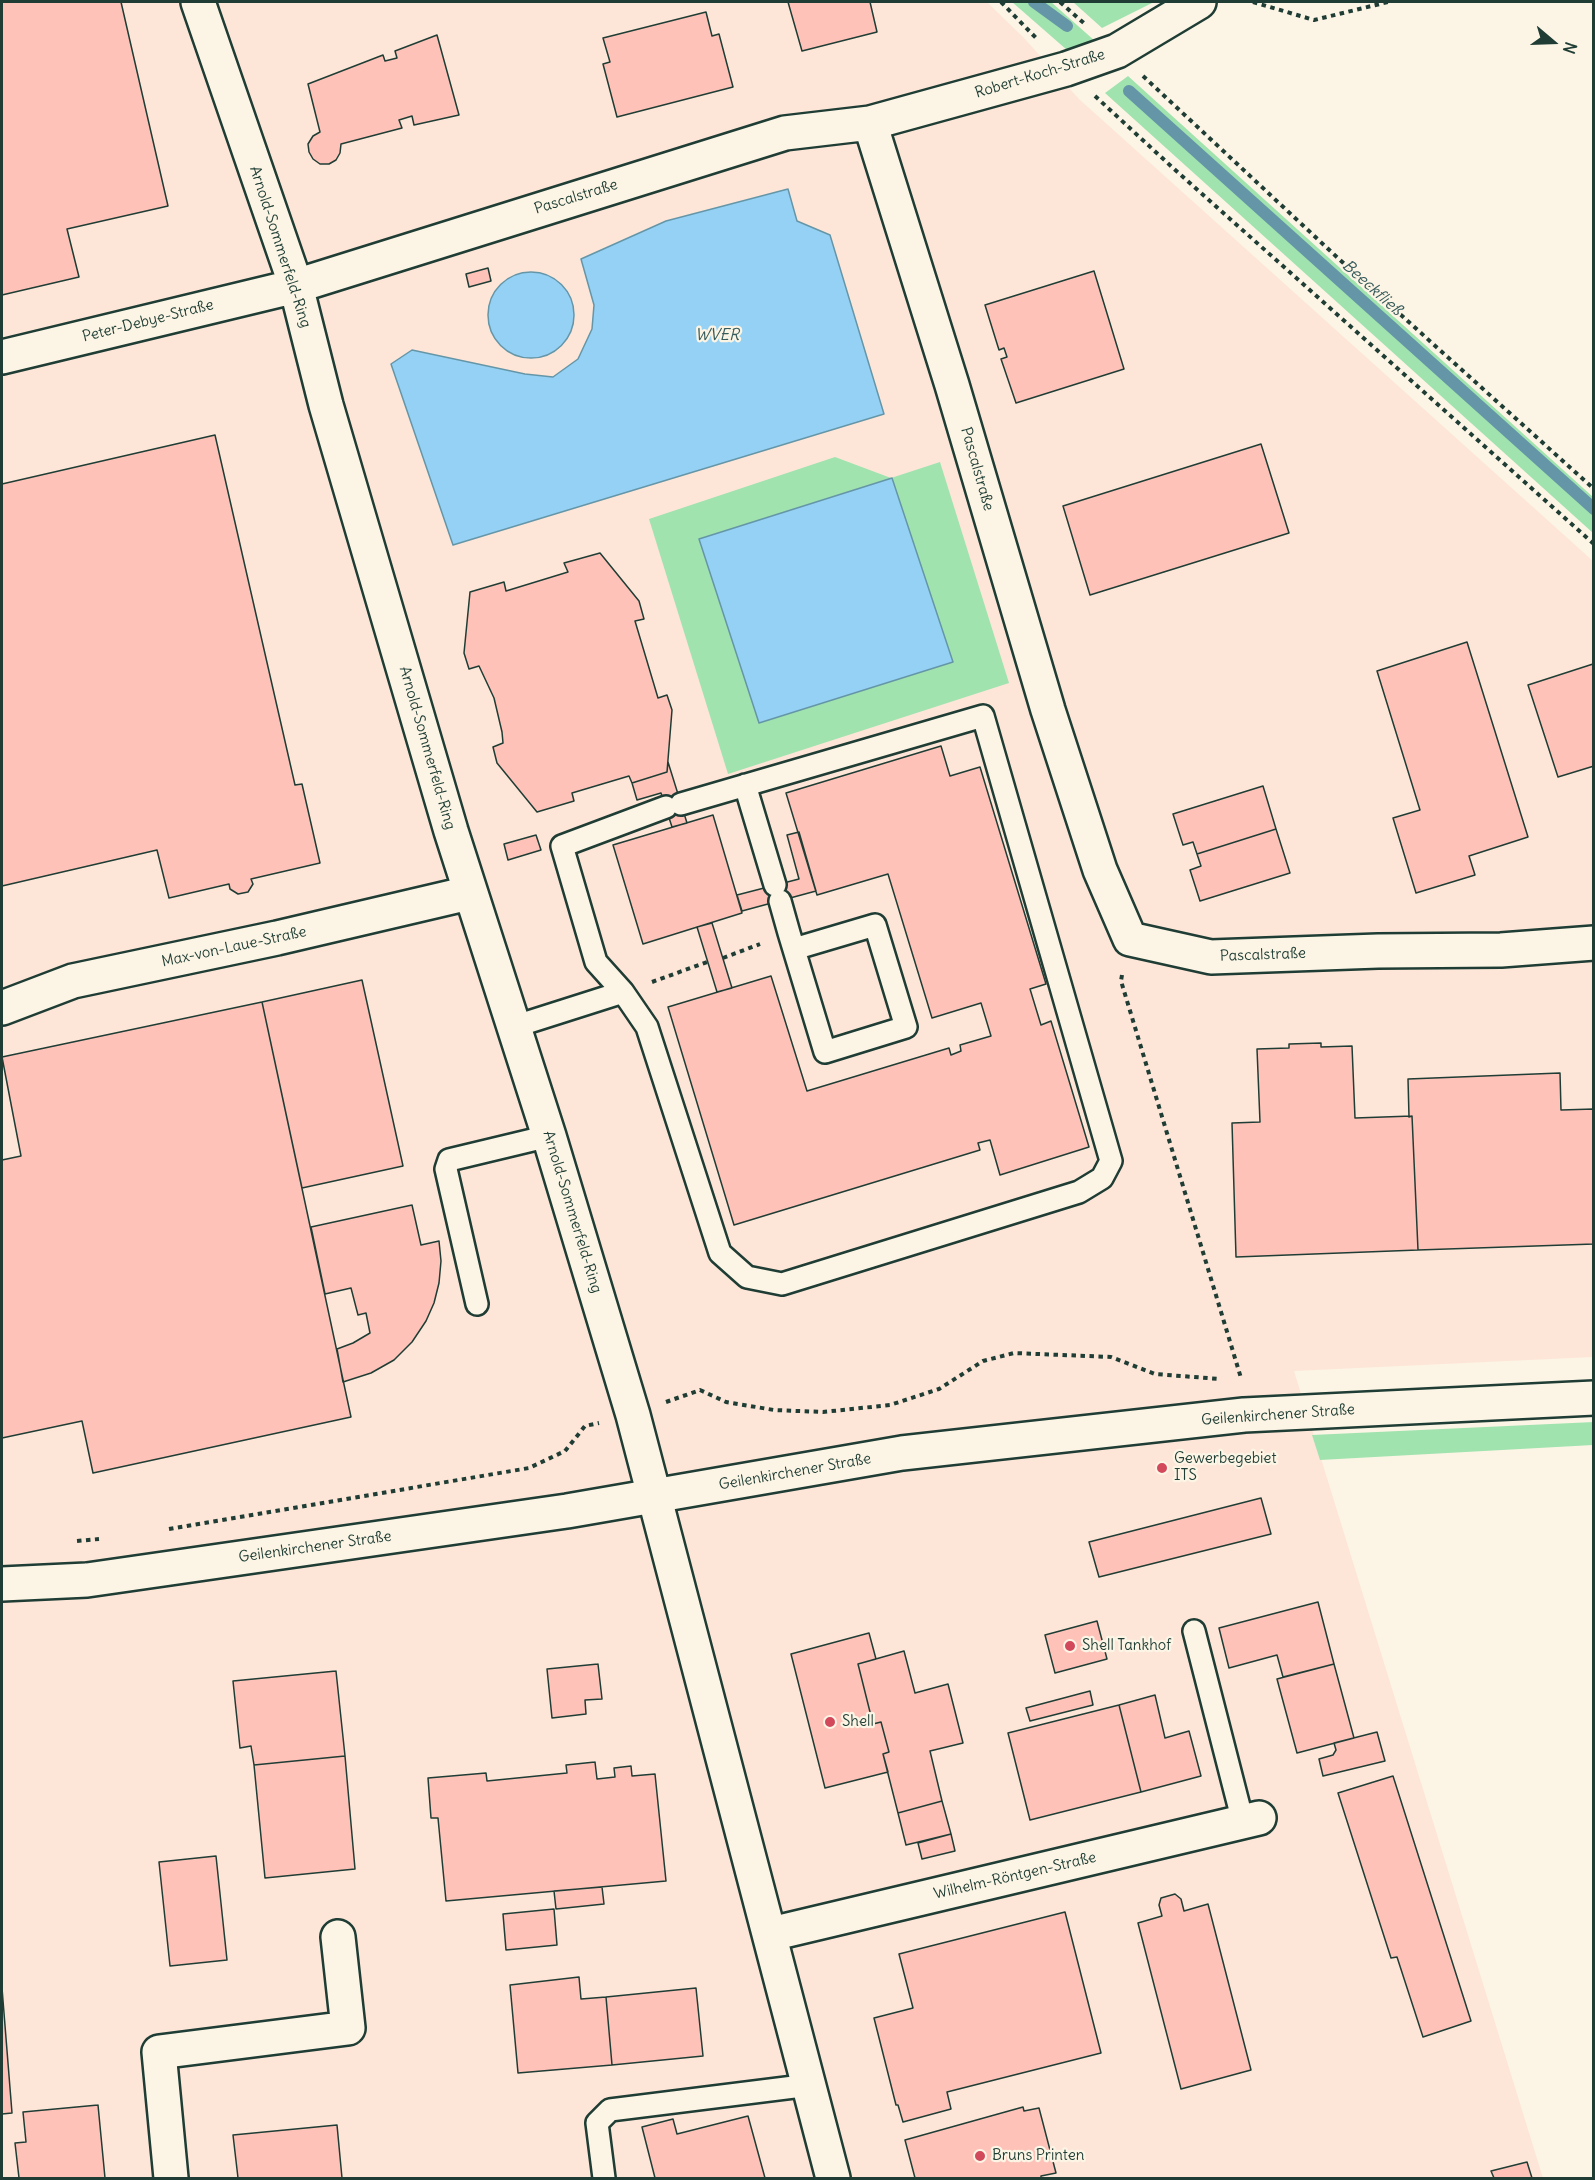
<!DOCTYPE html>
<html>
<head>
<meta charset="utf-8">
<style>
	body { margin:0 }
	#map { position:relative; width:1595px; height:2180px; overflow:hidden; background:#fcf5e5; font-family:Delius,sans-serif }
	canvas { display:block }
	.frame { position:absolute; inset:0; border:3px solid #1f3d34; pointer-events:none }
	.north { position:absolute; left:1523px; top:12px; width:60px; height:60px; -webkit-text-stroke:4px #fcf5e5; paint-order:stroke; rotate:109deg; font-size:16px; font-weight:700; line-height:24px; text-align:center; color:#1f3d34 }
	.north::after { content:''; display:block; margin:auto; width:21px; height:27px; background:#1f3d34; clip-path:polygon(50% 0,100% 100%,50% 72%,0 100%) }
</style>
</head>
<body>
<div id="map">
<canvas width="1595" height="2180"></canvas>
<div class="frame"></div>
<div class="north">N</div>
</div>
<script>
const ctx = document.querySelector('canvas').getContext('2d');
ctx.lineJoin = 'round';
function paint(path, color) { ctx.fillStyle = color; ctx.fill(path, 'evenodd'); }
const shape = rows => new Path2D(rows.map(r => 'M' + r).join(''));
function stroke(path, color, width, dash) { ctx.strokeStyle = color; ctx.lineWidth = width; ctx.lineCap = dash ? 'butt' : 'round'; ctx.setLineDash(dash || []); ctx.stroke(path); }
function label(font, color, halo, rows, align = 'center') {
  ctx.font = font + ' Delius,sans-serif'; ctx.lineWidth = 4.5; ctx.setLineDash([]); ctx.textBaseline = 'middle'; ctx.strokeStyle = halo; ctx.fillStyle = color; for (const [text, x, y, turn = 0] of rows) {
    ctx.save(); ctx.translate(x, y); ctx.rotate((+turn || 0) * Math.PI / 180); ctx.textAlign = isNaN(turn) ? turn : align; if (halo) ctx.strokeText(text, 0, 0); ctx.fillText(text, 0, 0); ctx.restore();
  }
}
const built = shape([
	[2,2,987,2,1025,39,1079,99,1593,561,1593,1357,1294,1371,1543,2178,2,2178]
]);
const green = shape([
	[1012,2,1051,2,1095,41,1067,50],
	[1073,2,1154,2,1102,28],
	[1128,76,1593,497,1593,533,1105,93],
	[835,457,891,478,940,462,1009,683,728,774,649,519],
	[1594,1422,1593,1445,1320,1460,1312,1435]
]);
const water = shape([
	[788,189,797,221,830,235,884,414,453,545,391,364,412,350,525,374,553,377,578,359,592,329,594,305,581,259,666,221,788,189],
	'488 315a43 43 0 1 1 86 0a43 43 0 1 1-86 0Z',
	[892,478,953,662,759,723,699,539,892,478]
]);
const stream = shape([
	[1034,2,1067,26],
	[1129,91,1594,509]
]);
const building = shape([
	[2,2,121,2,168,206,67,229,79,277,2,295,2,2],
	[788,2,870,2,877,32,802,51,788,2],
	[706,12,712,36,719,34,733,87,617,117,603,64,610,62,603,38,706,12],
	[437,35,459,115,414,125,412,116,399,120,402,128,341,144,340,153,336,160,329,164,320,164,313,159,309,152,308,144,313,136,320,132,308,84,383,55,385,61,397,58,395,51,437,35],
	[488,268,491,281,469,287,466,274,488,268],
	[1094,271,1124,369,1016,403,1001,359,1007,357,1004,348,999,350,985,305,1094,271],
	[215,435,295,785,302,784,320,863,251,879,253,884,248,892,238,894,230,889,229,884,169,898,157,850,2,886,2,484,215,435],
	[1261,444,1289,533,1090,595,1063,506,1261,444],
	[600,553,639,601,644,619,635,621,658,698,667,695,672,710,667,772,632,783,629,776,572,793,574,801,537,812,497,763,493,747,503,743,502,732,494,698,479,666,469,669,464,653,470,592,504,582,506,591,568,572,564,563,600,553],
	[1467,642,1528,837,1469,856,1475,875,1416,893,1393,818,1420,810,1377,671,1467,642],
	[1593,664,1594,766,1558,777,1528,685,1593,664],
	[941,746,950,776,980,767,1046,984,1030,989,1041,1025,1051,1021,1089,1147,1000,1175,990,1140,978,1143,980,1150,734,1225,668,1007,771,976,807,1091,949,1048,951,1055,961,1051,960,1045,991,1036,981,1003,932,1018,888,874,817,895,786,793,941,746],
	[668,762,687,823,672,827,661,793,637,800,632,783,667,772,668,762],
	[1263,786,1276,829,1197,854,1193,842,1183,845,1173,814,1263,786],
	[713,815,742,913,643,944,613,845,713,815],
	[1276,829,1290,873,1200,901,1190,870,1201,866,1197,854,1276,829],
	[799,832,816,891,742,911,737,895,799,879,787,835,799,832],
	[536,835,541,850,508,860,504,844,536,835],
	[712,923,732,988,717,992,697,927,712,923],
	[362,980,403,1166,302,1188,262,1002,362,980],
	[262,1002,351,1417,93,1473,82,1421,2,1438,2,1160,21,1156,2,1057,262,1002],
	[1321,1043,1321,1047,1352,1046,1355,1118,1412,1116,1418,1250,1236,1257,1232,1123,1260,1122,1257,1049,1289,1048,1289,1044,1321,1043],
	[1560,1073,1561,1110,1594,1109,1594,1244,1418,1250,1412,1116,1409,1117,1408,1079,1560,1073],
	[412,1205,421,1245,439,1241,441,1261,439,1283,434,1303,426,1321,412,1342,394,1360,371,1373,343,1382,337,1349,353,1343,370,1333,366,1313,358,1315,351,1288,325,1294,311,1227,412,1205],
	[1261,1498,1271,1534,1099,1577,1089,1542,1261,1498],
	[1318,1602,1334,1664,1283,1677,1277,1655,1229,1668,1219,1628,1318,1602],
	[1097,1621,1107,1659,1055,1673,1045,1635,1097,1621],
	[869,1633,876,1659,858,1664,873,1724,881,1722,889,1752,883,1754,888,1772,825,1788,791,1654,869,1633],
	[904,1651,915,1693,948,1684,963,1743,930,1751,942,1801,898,1813,883,1754,889,1752,881,1722,873,1724,858,1664,904,1651],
	[598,1664,602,1699,585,1700,586,1714,552,1718,547,1669,598,1664],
	[1334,1664,1354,1738,1297,1753,1277,1679,1334,1664],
	[336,1671,345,1756,254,1765,251,1746,240,1748,233,1681,336,1671],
	[1090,1691,1093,1705,1030,1721,1026,1708,1090,1691],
	[1155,1695,1165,1738,1189,1731,1201,1776,1141,1792,1119,1705,1155,1695],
	[1119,1705,1141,1792,1030,1820,1008,1733,1119,1705],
	[1377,1732,1385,1761,1323,1776,1319,1759,1333,1755,1336,1750,1334,1743,1377,1732],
	[345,1756,355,1869,265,1878,254,1765,345,1756],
	[595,1762,597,1779,615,1777,614,1768,631,1766,632,1776,655,1774,666,1881,446,1901,438,1818,431,1818,428,1778,486,1773,487,1781,567,1773,566,1765,595,1762],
	[1393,1776,1471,2021,1423,2037,1397,1957,1391,1958,1338,1793,1393,1776],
	[942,1801,951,1834,906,1845,898,1813,942,1801],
	[951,1834,955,1851,922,1859,918,1843,951,1834],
	[216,1856,227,1960,170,1966,159,1862,216,1856],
	[602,1887,604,1904,556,1909,554,1891,602,1887],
	[1175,1894,1181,1899,1184,1911,1208,1904,1251,2070,1181,2089,1138,1923,1162,1916,1159,1905,1161,1898,1175,1894],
	[554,1909,557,1945,506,1950,503,1914,554,1909],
	[1065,1912,1101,2053,947,2092,951,2109,903,2122,898,2105,896,2105,874,2018,913,2008,899,1954,1065,1912],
	[579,1977,581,1999,606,1997,612,2065,518,2073,510,1985,579,1977],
	[2,1988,12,2113,2,2114,2,1988],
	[696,1988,703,2056,612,2065,606,1997,696,1988],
	[98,2105,105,2178,19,2178,15,2143,26,2142,23,2112,98,2105],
	[1023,2107,1024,2111,1039,2108,1056,2173,1041,2176,1041,2178,915,2178,905,2140,1023,2107],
	[748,2116,765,2178,655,2178,642,2127,673,2119,677,2134,748,2116],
	[337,2125,342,2178,238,2178,233,2135,337,2125],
	[1527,2162,1532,2178,1494,2178,1491,2171,1527,2162]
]);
const path = shape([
	[1001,2,1038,40],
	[1060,2,1086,25],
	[1253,2,1314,20,1388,2],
	[1143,76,1340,260,1594,489],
	[1095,96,1172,167,1594,544],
	[723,958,760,944],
	[1122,975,1121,981,1241,1378],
	[652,982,707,962],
	[666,1402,700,1390,726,1402,774,1410,823,1412,890,1405,939,1389,983,1361,1014,1353,1111,1357,1155,1374,1220,1379],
	[169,1529,529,1468,565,1451,585,1426,599,1423],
	[77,1541,99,1539]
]);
const service = shape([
	[745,785,775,885],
	[780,901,789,933,825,1052,906,1027,875,925,794,949],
	[623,992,596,962,562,846,666,807],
	[513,1027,623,992,647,1027,720,1253,747,1277,782,1284,1079,1192,1102,1178,1111,1161,983,716,681,804],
	[477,1304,446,1169,449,1160,549,1136],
	[1194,1631,1243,1822],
	[604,2178,597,2123,610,2110,810,2085]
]);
const minor = shape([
	[198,2,296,286,326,405,451,831,549,1136,633,1415,833,2178],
	[870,123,1066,69,1117,51,1199,2],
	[2,357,296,286,785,133,870,123,952,385,1048,710,1100,870,1130,939,1211,957,1378,951,1501,950,1594,943],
	[2,1008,73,981,277,938,469,893],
	[771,1934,1259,1818],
	[171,2178,159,2052,348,2028,338,1937]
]);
const tertiary = shape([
	[2,1584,87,1580,567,1511,902,1453,1244,1415,1594,1398]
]);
const markers = [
	[1162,1468,6,"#d1495b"],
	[1070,1646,6,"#d1495b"],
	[830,1722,6,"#d1495b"],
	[980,2156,6,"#d1495b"]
];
const streetNames = [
	["Robert-Koch-Straße",1040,74,-17],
	["Pascalstraße",576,197,-17],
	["Arnold-Sommerfeld-Ring",280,247,72],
	["Peter-Debye-Straße",148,321,-14],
	["Pascalstraße",977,469,74],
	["Arnold-Sommerfeld-Ring",427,748,74],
	["Max-von-Laue-Straße",234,947,-12],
	["Pascalstraße",1263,955,-2],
	["Arnold-Sommerfeld-Ring",572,1212,73],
	["Geilenkirchener Straße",1278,1415,-4],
	["Geilenkirchener Straße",795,1472,-10],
	["Geilenkirchener Straße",315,1547,-8],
	["Wilhelm-Röntgen-Straße",1015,1876,-13]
];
const poiNames = [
	["Gewerbegebiet",1174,1459],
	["ITS",1174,1476],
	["Shell Tankhof",1082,1646],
	["Shell",842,1722],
	["Bruns Printen",992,2156]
];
const waterNames = [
	["Beeckfließ",1372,288,42],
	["WVER",717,335]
];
paint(built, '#fde6d8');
paint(green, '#a0e3af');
paint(water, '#94d1f5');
stroke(water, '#6596a8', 1.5);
stroke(stream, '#6596a8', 12);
paint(building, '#fec2b9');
stroke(building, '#1f3d34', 1.5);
stroke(service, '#1f3d34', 26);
stroke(minor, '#1f3d34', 38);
stroke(tertiary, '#1f3d34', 38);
stroke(path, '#1f3d34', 4, [4.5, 4.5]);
stroke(service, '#fcf5e5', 21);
stroke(minor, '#fcf5e5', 33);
stroke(tertiary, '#fcf5e5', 33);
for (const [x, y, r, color] of markers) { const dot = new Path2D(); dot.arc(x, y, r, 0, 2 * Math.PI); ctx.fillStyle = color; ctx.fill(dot); stroke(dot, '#fcf5e5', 2); }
label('15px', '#1f3d34', '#fcf5e5', streetNames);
label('15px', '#1f3d34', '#fcf5e5', poiNames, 'left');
label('italic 16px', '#365b5b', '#fcf5e5', waterNames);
</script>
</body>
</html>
